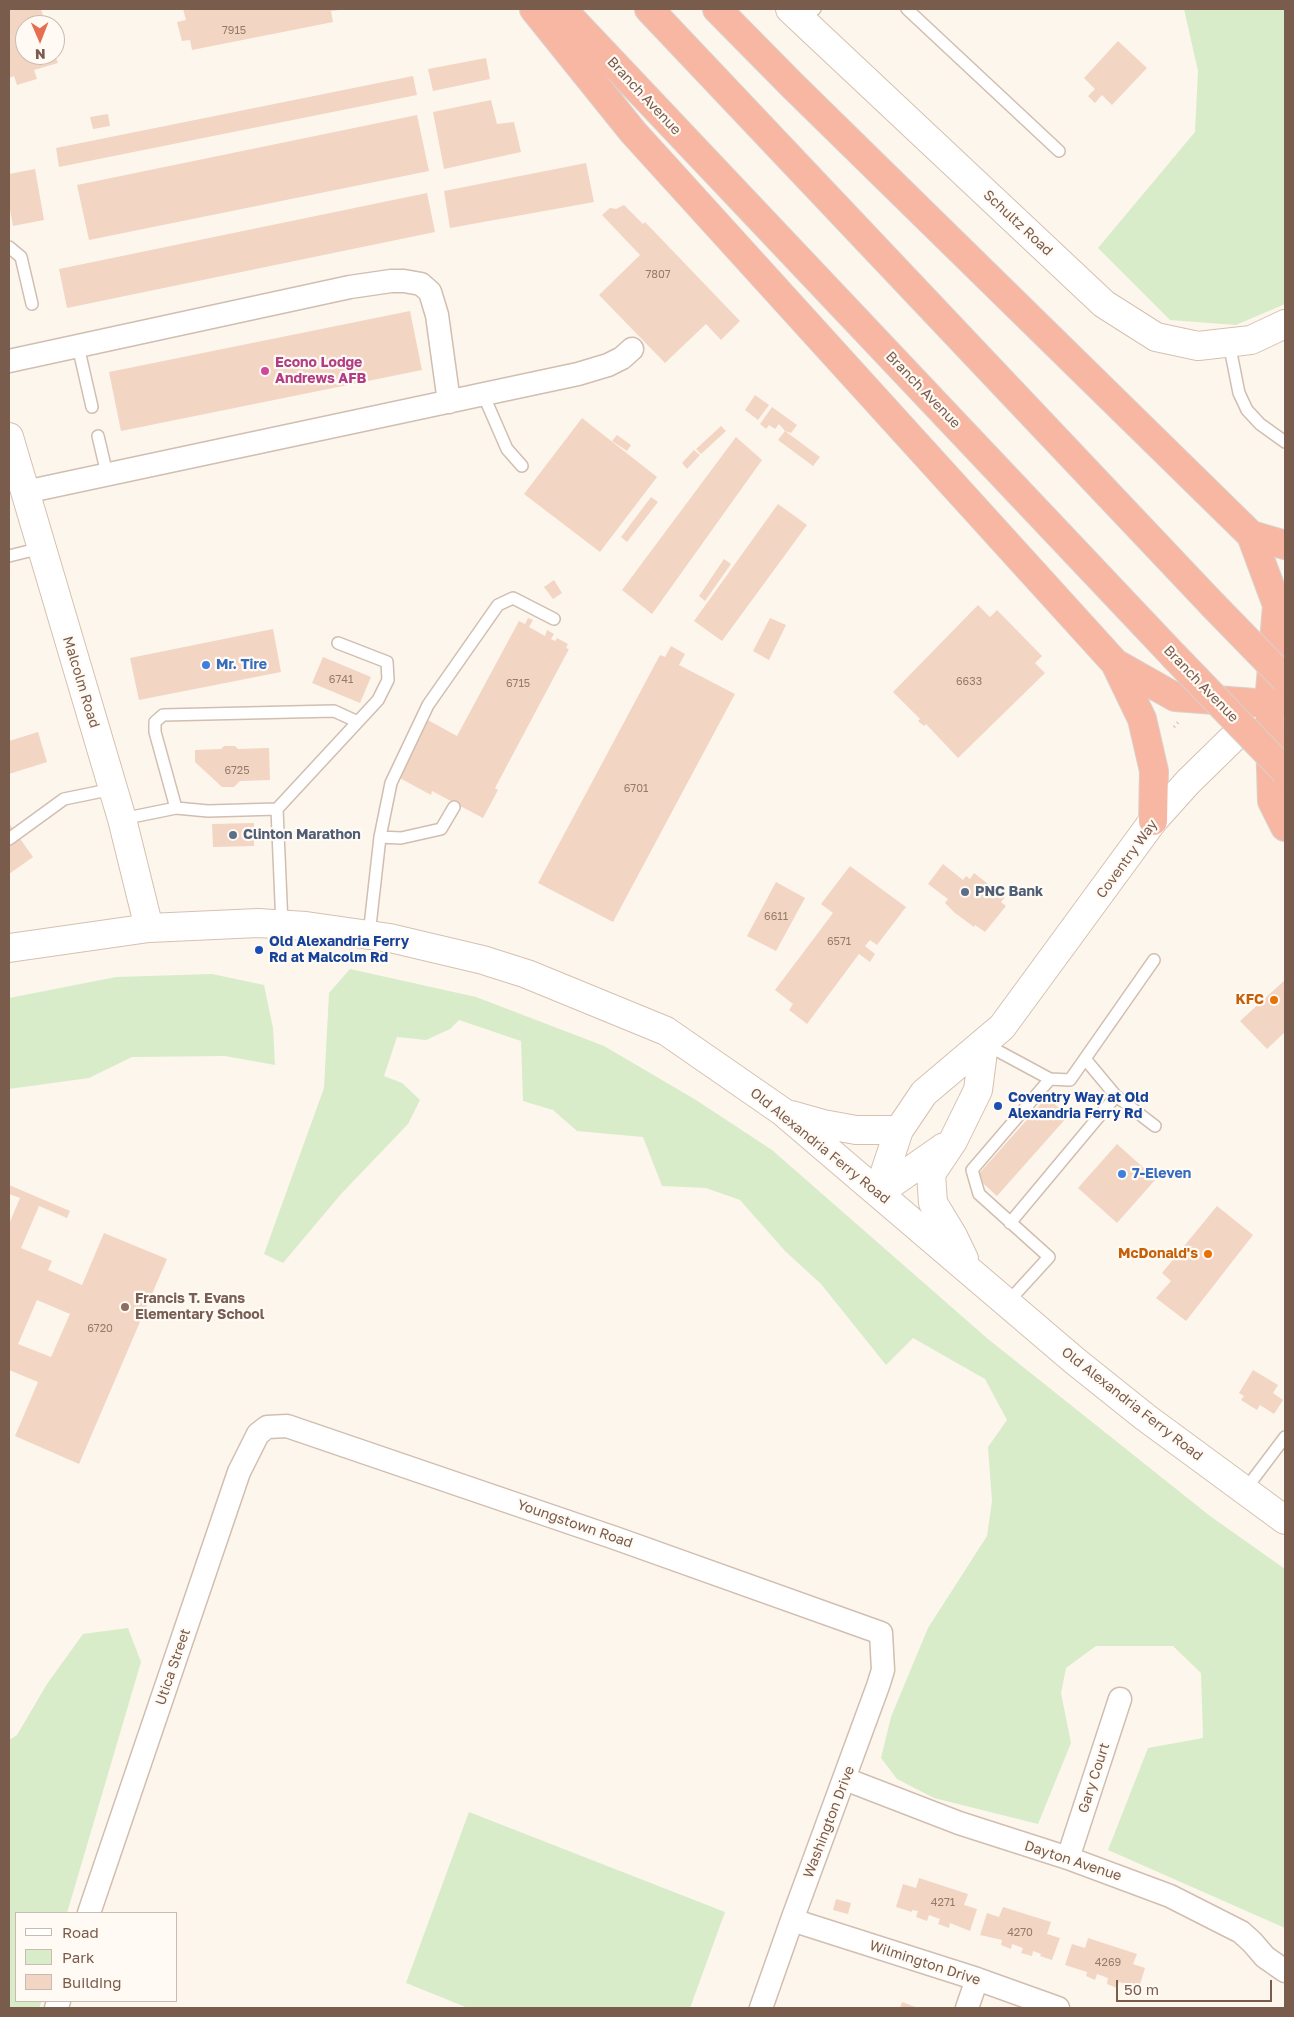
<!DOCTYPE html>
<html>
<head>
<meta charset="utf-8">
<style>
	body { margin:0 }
	#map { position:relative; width:1294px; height:2017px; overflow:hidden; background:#fdf6ec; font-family:"Golos Text",sans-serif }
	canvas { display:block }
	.frame { position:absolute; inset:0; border:10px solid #7a5c4d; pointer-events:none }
	.legend { position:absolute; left:15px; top:1912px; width:162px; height:90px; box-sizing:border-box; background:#fffaf3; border:1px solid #cabbb1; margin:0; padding:6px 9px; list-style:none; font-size:15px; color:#7a5c4d }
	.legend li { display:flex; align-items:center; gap:10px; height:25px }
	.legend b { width:25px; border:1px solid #cabbb1 }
	.north { position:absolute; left:15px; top:15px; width:50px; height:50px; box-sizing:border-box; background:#fffaf3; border:1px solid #cabbb1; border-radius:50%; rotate:179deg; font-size:14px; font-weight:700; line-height:20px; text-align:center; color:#7a5c4d }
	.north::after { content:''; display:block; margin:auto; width:18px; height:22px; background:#e76f51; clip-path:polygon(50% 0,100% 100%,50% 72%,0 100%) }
	.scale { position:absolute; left:1116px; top:1980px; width:156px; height:22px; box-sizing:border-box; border:2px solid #7a5c4d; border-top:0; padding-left:6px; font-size:15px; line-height:18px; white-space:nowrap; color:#7a5c4d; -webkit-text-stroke:4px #fffaf3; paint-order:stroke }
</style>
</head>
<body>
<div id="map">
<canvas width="1294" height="2017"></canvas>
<div class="frame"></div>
<ul class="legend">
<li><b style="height:6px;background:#fff"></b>Road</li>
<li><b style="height:14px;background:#d8ecc9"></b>Park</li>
<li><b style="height:14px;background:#f3d5c3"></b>Building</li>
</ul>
<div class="north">N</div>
<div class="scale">50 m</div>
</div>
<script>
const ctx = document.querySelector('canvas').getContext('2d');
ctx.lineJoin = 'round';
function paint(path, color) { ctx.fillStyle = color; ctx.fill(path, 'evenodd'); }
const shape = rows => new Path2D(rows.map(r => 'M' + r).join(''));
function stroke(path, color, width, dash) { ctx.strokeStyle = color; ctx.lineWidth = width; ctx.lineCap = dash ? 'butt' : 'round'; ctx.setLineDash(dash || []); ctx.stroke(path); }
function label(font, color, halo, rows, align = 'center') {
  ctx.font = font + ' "Golos Text",sans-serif'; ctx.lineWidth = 4.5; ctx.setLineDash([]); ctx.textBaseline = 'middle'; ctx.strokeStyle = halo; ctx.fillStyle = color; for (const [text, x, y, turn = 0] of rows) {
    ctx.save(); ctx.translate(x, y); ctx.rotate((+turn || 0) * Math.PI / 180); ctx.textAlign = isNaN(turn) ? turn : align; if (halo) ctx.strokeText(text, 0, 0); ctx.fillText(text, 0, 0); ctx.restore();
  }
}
const green = shape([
	[1184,9,1285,9,1285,304,1236,325,1170,320,1098,248,1195,132,1198,71],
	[350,969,476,997,604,1046,696,1100,772,1150,988,1339,1210,1516,1285,1569,1285,1928,1108,1850,1148,1748,1203,1738,1201,1673,1173,1646,1096,1646,1066,1668,1061,1693,1071,1743,1038,1824,934,1798,897,1779,881,1758,891,1717,928,1628,987,1536,992,1501,988,1447,1007,1420,985,1379,913,1338,886,1365,821,1284,785,1251,740,1200,706,1188,662,1186,643,1137,577,1131,553,1110,523,1101,521,1041,459,1020,450,1029,426,1040,397,1037,384,1076,402,1083,420,1100,408,1124,341,1194,283,1263,264,1254,324,1088,329,993],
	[212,974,264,985,273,1028,275,1065,225,1056,132,1057,89,1078,9,1089,9,998,116,977],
	[128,1628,141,1662,67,1913,16,1913,16,2001,42,2001,39,2008,9,2008,9,1740,17,1735,47,1684,83,1634],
	[469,1812,725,1912,690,2008,468,2008,406,1983]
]);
const building = shape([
	[9,9,41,9,46,25,25,25,25,55,55,55,58,63,34,70,37,79,17,85,14,76,9,78],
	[183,9,339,9,339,10,331,11,333,22,192,50,190,40,182,41,177,22,186,20],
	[1118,41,1147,68,1112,105,1102,95,1095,103,1088,96,1095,89,1084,78],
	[486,58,490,79,433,91,428,69],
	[413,76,417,95,59,167,56,148],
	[491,100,497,124,514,122,521,152,444,169,433,112],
	[108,114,110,126,93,129,90,117],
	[417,115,429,171,89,240,77,185],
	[586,163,594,202,450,228,444,191],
	[35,169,44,220,13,226,9,205,9,174],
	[427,193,435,232,67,308,59,269],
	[624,205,643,224,645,222,740,321,721,340,706,324,665,363,599,295,640,255,602,215,610,208,616,209],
	[410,311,422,370,121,431,109,372],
	[755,395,769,405,758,420,745,410],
	[772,407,797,425,791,433,785,431,820,457,813,466,778,440,785,431,779,424,775,429,769,425,766,429,760,424],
	[582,418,657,477,600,552,524,494],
	[721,426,726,431,701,454,696,449],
	[617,435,631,445,627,451,612,441],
	[736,437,762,460,652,614,622,590],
	[694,450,700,455,687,469,682,463],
	[651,497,658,502,627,542,621,537],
	[778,504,807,525,722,641,694,621],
	[724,559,731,564,705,601,699,596],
	[554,580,562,593,553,599,544,587],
	[978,605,990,617,997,610,1042,656,1035,663,1045,673,958,758,926,724,924,726,918,721,920,719,893,692],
	[528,618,533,620,529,627,545,636,547,630,554,634,551,639,555,641,557,638,568,644,566,648,569,649,495,788,498,790,483,818,432,791,431,795,396,776,426,719,457,736,519,621,525,624],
	[770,618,786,625,769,660,753,651],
	[273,629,281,672,139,700,130,658],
	[671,646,685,654,679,665,735,694,613,922,538,883,660,655,665,657],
	[323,657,371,677,360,703,312,683],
	[38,732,47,762,9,774,9,741],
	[224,746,235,746,238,749,269,748,270,780,240,781,234,787,222,787,195,762,195,750,221,749],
	[9,823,33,857,9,874],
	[254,823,254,846,213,847,212,824],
	[943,864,963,880,966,876,970,879,974,873,1005,897,1001,902,1006,906,985,932,975,925,974,927,955,913,945,903,948,899,928,884],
	[850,866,906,907,877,945,870,940,865,946,875,954,870,962,859,954,807,1024,789,1010,793,1004,775,990,833,913,821,904],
	[776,882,805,898,776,951,747,936],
	[1285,980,1285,1032,1267,1049,1240,1021],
	[1047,1097,1068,1116,997,1196,976,1177],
	[1117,1144,1156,1179,1117,1223,1078,1188],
	[9,1185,70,1211,67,1218,39,1206,21,1248,52,1261,48,1270,82,1285,104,1233,167,1259,79,1464,15,1436,38,1382,9,1370,9,1224,20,1198,9,1194],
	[37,1300,70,1314,51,1357,18,1344],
	[1217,1206,1253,1235,1186,1321,1156,1298,1171,1281,1162,1273],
	[1253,1370,1278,1385,1273,1393,1283,1400,1274,1414,1260,1405,1257,1410,1241,1400,1244,1396,1239,1393],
	[919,1878,968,1894,964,1905,977,1909,970,1931,950,1923,949,1928,938,1924,940,1919,929,1915,927,1921,916,1917,918,1911,912,1910,912,1912,896,1907,903,1884,916,1888],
	[836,1899,851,1903,848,1914,833,1910],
	[1003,1907,1051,1922,1047,1934,1060,1938,1052,1960,1040,1956,1041,1954,1033,1951,1032,1956,1021,1953,1023,1948,1012,1944,1011,1949,1001,1945,1002,1940,980,1935,987,1913,999,1917],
	[1088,1938,1137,1954,1133,1964,1145,1968,1138,1991,1124,1987,1125,1984,1119,1982,1117,1988,1107,1984,1108,1978,1097,1974,1095,1980,1086,1976,1087,1972,1065,1965,1072,1944,1085,1948],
	[902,2002,918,2008,900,2008]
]);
const path = shape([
	[1174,727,1180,720]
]);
const lane = shape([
	[907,9,1059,151],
	[802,20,815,9],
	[9,247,21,257,32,304],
	[1229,343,1239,393,1247,410,1260,424,1285,442],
	[78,346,92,407],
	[483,394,507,449,522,466],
	[98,436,107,474],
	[9,556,41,548],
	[176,808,208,811,277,809,282,925],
	[277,809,378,700,388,680,387,662,338,643],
	[122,819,176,808,155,732,155,722,163,715,334,711,356,721],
	[380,837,401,838,441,829,454,807],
	[9,839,64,799,113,789],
	[369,935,380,837,391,783,428,705,498,605,513,598,554,619],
	[985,1044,1050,1079],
	[1116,1096,1155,1126],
	[1010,1223,1116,1096,1086,1060],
	[1007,1303,1049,1257,979,1194,972,1170,1050,1079,1070,1080,1154,960],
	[1245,1490,1285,1437]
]);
const street = shape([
	[9,361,350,287,391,281,404,281,421,284,430,292,437,315,449,402],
	[25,492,578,374,608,365,622,358,632,349],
	[845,1779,959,1823,1068,1858,1170,1896,1241,1932,1252,1942,1265,1957,1285,1971],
	[1068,1858,1120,1699],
	[89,1913,239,1472,258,1434,267,1427,287,1426,615,1538,881,1633,883,1670,878,1686,792,1920,761,2008],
	[792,1920,977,1979,1058,2008],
	[56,2008,59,2001],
	[967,2008,977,1979]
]);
const secondary = shape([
	[790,9,1104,304,1156,337,1198,346,1251,340,1285,324],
	[9,437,122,819,149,928],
	[9,948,149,928,258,923,306,926,390,938,483,960,527,974,666,1031,783,1112,1075,1361,1145,1417,1285,1520],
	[791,1115,823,1124,856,1130,899,1130],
	[878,1193,899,1130,924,1093,1002,1027,1153,821,1188,782,1282,690],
	[878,1193,944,1147],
	[964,1259,953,1236,933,1203,931,1174,953,1141,978,1090,984,1044]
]);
const highway = shape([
	[534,9,633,132,1115,663,1142,719,1154,771,1153,821],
	[562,9,1173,655],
	[649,9,1212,604],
	[717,9,792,85,1251,535,1277,605,1269,704,1272,801,1285,827],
	[1251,535,1285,545],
	[1115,663,1175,697,1269,704,1285,702]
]);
const highwayBridge = shape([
	[1212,604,1285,679],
	[1173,655,1285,771]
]);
const markers = [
	[265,371,5,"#d1479c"],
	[206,665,5,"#3f7fe0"],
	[233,835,5,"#5c6f8a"],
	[965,892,5,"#5c6f8a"],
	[259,950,5,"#1a4fb4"],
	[1274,1000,5,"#e8710a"],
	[998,1106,5,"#1a4fb4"],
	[1122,1174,5,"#3f7fe0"],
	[1208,1254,5,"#e8710a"],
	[125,1307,5,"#8d6e63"]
];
const numberNames = [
	["7915",234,31],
	["7807",658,275],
	["6741",341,680],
	["6633",969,682],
	["6715",518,684],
	["6725",237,771],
	["6701",636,789],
	["6611",776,917],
	["6571",839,942],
	["6720",100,1329],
	["4271",943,1903],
	["4270",1020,1933],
	["4269",1108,1963]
];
const streetNames = [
	["Branch Avenue",644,96,47],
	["Schultz Road",1018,223,43],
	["Branch Avenue",923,390,46],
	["Malcolm Road",81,682,73],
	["Branch Avenue",1201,684,46],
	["Coventry Way",1127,859,-54],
	["Old Alexandria Ferry Road",820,1146,39],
	["Old Alexandria Ferry Road",1132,1404,38],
	["Youngstown Road",575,1524,19],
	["Utica Street",173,1667,-71],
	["Gary Court",1094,1778,-72],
	["Washington Drive",829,1822,-69],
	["Dayton Avenue",1073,1861,18],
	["Wilmington Drive",925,1963,18]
];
const hotelNames = [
	["Econo Lodge",275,363],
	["Andrews AFB",275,379]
];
const shopNames = [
	["Mr. Tire",216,665],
	["7-Eleven",1132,1174]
];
const serviceNames = [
	["Clinton Marathon",243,835],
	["PNC Bank",975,892]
];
const transitNames = [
	["Old Alexandria Ferry",269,942],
	["Rd at Malcolm Rd",269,958],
	["Coventry Way at Old",1008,1098],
	["Alexandria Ferry Rd",1008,1114]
];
const foodNames = [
	["KFC",1264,1000],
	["McDonald's",1198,1254]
];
const educationNames = [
	["Francis T. Evans",135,1299],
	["Elementary School",135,1315]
];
paint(green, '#d8ecc9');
paint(building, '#f3d5c3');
stroke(lane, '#d1beb0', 14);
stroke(street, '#d1beb0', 25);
stroke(secondary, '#d6c0b0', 30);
stroke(highway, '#dad1cd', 30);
stroke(path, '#d9b8a5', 3, [1, 4]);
stroke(lane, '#fff', 11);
stroke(street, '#fff', 22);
stroke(secondary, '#fff', 28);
stroke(highway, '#f7b7a3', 28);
stroke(highwayBridge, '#dad1cd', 30, []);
stroke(highwayBridge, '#f7b7a3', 28);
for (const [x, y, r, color] of markers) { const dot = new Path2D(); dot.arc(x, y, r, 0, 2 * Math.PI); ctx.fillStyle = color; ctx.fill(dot); stroke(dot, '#fffaf3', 2); }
label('11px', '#987a6a', null, numberNames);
label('14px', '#7a5c4d', '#fffaf3', streetNames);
label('bold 14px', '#b23c85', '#fffaf3', hotelNames, 'left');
label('bold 14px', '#366cbe', '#fffaf3', shopNames, 'left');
label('bold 14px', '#4e5e75', '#fffaf3', serviceNames, 'left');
label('bold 14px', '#164399', '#fffaf3', transitNames, 'left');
label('bold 14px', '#c56008', '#fffaf3', foodNames, 'right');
label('bold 14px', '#785e54', '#fffaf3', educationNames, 'left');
</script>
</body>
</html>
